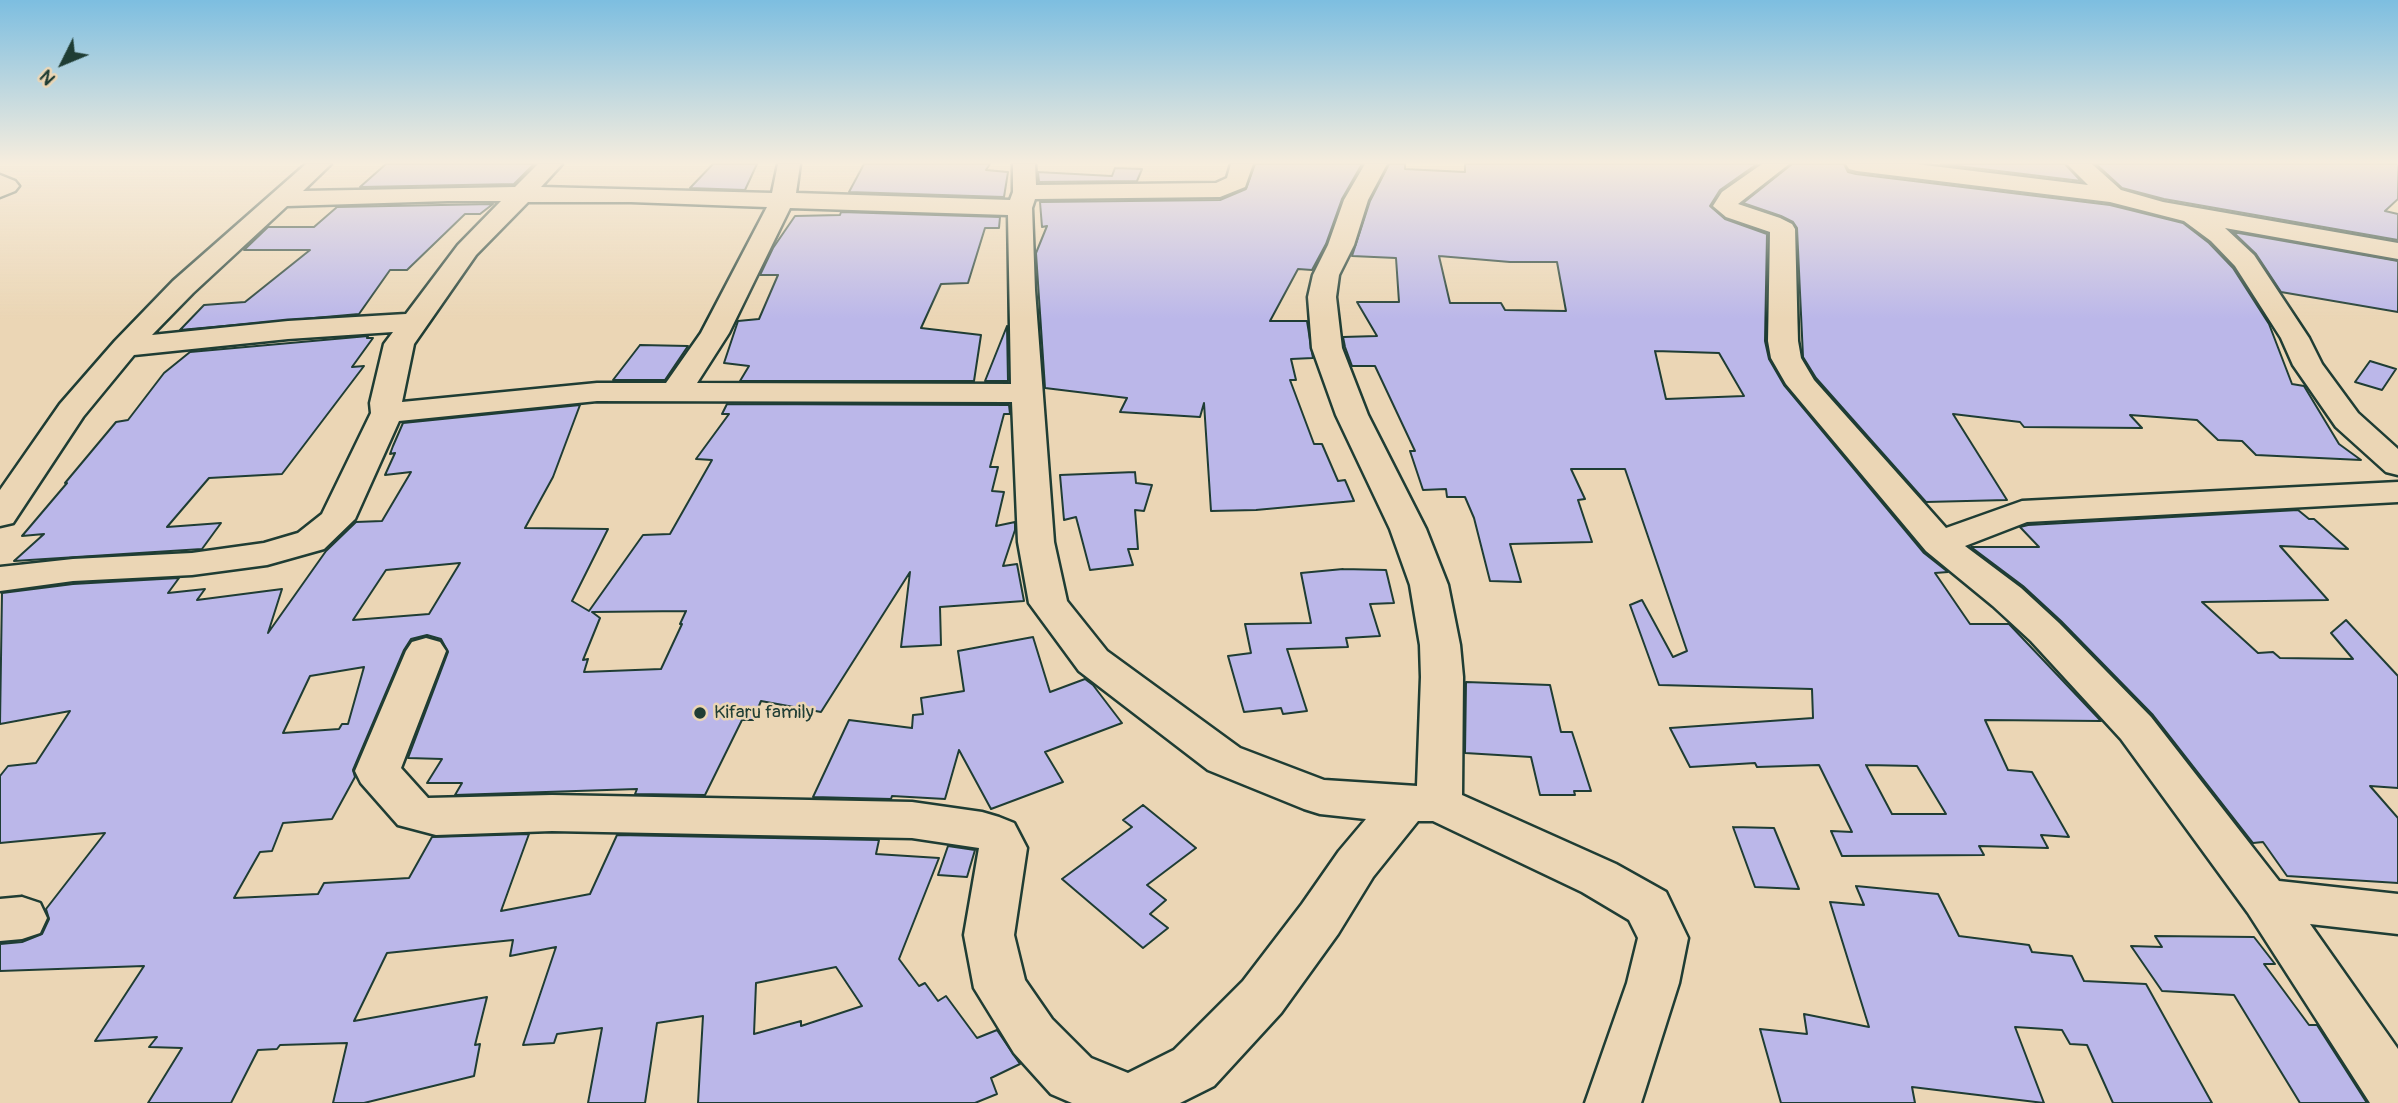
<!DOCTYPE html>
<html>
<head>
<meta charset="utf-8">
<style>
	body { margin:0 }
	#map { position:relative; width:2398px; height:1103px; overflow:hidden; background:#ebd6b5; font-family:Pangolin,sans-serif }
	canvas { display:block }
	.north { position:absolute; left:28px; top:28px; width:70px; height:70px; -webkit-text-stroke:5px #ebd6b5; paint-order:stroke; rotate:227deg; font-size:19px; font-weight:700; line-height:28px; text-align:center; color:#1f3d34 }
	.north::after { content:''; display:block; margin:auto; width:24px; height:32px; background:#1f3d34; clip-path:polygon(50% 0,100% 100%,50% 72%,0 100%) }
</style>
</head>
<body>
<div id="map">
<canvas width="2398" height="1103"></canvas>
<div class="north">N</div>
</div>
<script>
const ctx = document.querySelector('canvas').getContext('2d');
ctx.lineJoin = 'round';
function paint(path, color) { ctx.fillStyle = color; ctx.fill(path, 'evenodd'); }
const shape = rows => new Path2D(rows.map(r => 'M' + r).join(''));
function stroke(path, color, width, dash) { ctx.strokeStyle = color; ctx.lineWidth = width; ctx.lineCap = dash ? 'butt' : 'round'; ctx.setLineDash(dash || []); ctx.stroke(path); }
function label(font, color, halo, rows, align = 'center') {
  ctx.font = font + ' Pangolin,sans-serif'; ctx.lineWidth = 5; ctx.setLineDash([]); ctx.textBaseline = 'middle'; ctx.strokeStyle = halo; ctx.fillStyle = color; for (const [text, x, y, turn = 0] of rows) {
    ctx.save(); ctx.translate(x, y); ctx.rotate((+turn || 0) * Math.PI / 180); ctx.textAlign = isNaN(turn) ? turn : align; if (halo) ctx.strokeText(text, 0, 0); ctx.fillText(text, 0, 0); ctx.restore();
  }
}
const building = shape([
	[386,164,534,164,514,184,360,187,386,164],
	[713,164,757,164,745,190,690,188,713,164],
	[864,164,990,164,986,170,1008,172,1004,197,849,192,864,164],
	[1255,164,1362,164,1342,199,1326,244,1312,270,1298,269,1270,321,1307,321,1313,358,1291,359,1296,380,1290,380,1314,444,1322,444,1338,481,1345,480,1354,501,1256,510,1211,511,1204,403,1200,417,1120,412,1127,398,1045,388,1036,253,1047,226,1042,227,1040,202,1220,200,1246,189,1255,164],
	[1389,164,1405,164,1405,169,1465,172,1465,164,1757,164,1720,190,1710,206,1725,219,1767,234,1765,341,1769,359,1784,385,1924,553,1948,572,1935,573,1970,624,2009,624,2101,721,1985,720,2008,770,2032,772,2069,837,2041,835,2048,848,1979,846,1984,855,1842,856,1831,831,1852,832,1819,765,1757,767,1755,763,1690,767,1670,728,1813,718,1812,689,1659,685,1630,605,1642,600,1673,657,1687,651,1625,469,1571,469,1585,499,1578,500,1592,542,1510,544,1521,582,1490,581,1474,518,1465,497,1447,497,1446,489,1423,490,1410,451,1415,451,1375,366,1352,366,1345,347,1343,337,1377,336,1357,302,1399,302,1396,258,1352,256,1370,201,1389,164],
	[1439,256,1510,262,1557,262,1566,311,1505,310,1501,303,1450,303,1439,256],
	[1655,351,1719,353,1744,396,1666,399,1655,351],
	[1866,765,1917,766,1946,814,1892,814,1866,765],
	[1792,164,1844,164,1848,172,1856,174,2110,205,2183,223,2209,243,2233,268,2269,324,2292,384,2304,386,2339,444,2361,460,2256,455,2242,441,2218,440,2197,420,2130,415,2142,428,2024,427,2020,422,1953,414,2007,500,1926,502,1816,378,1803,357,1797,228,1793,222,1781,216,1743,203,1792,164],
	[1941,164,2065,164,2081,181,1941,164],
	[2096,164,2398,164,2398,199,2385,211,2398,214,2398,240,2164,199,2122,188,2096,164],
	[1115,168,1142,169,1137,181,1039,182,1038,172,1112,176,1115,168],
	[493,204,480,214,465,214,407,270,390,270,359,314,180,330,204,305,245,302,310,250,244,250,268,227,314,227,337,207,493,204],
	[841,212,1000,217,999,228,985,228,968,283,941,284,921,328,981,335,974,381,740,381,749,366,724,363,738,321,759,319,778,275,760,275,773,248,795,216,840,215,841,212],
	[2233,232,2398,261,2398,312,2281,292,2256,254,2233,232],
	[1007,326,1008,381,985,381,1007,326],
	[368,336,367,338,373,338,352,367,364,366,282,474,209,478,167,527,221,523,202,549,14,561,44,534,22,536,67,483,65,483,116,422,128,420,164,373,190,352,368,336],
	[640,345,688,346,665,380,613,380,640,345],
	[2370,361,2396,369,2382,390,2355,382,2370,361],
	[727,404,1009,405,1010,414,1004,414,990,467,998,467,992,491,1004,492,996,526,1015,522,1015,530,1003,566,1017,564,1024,601,940,607,941,645,901,647,910,572,821,712,761,701,753,720,742,720,705,795,635,794,637,789,455,795,462,783,427,783,442,759,408,758,448,652,441,639,427,635,411,639,404,650,353,770,355,777,332,819,283,823,272,851,260,852,234,898,318,894,324,883,409,878,432,837,529,834,501,911,590,894,617,835,879,840,876,854,939,858,899,959,919,986,925,983,938,1001,946,996,977,1038,997,1030,1020,1064,991,1078,997,1094,975,1103,698,1103,703,1016,657,1023,645,1103,588,1103,602,1028,557,1034,554,1043,523,1045,556,947,510,956,513,940,387,953,354,1021,487,997,475,1045,480,1044,474,1076,364,1103,333,1103,347,1043,280,1045,277,1049,258,1050,231,1103,148,1103,182,1048,149,1047,157,1037,95,1041,144,966,0,971,0,944,22,942,42,934,49,919,46,909,105,833,0,843,0,776,8,766,36,763,70,711,0,724,2,593,73,584,179,578,168,593,205,589,197,600,282,589,268,633,326,551,356,522,382,521,411,472,385,475,395,453,390,454,393,446,403,423,580,405,553,477,525,528,608,529,572,601,589,611,643,535,670,534,712,460,696,459,729,414,722,414,727,404],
	[460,563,429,614,353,620,386,570,460,563],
	[686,611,680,624,682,624,661,669,584,672,588,659,583,660,600,618,592,612,686,611],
	[364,667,348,724,342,724,339,729,283,733,310,676,364,667],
	[836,967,862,1006,801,1026,801,1021,754,1034,756,983,836,967],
	[1135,472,1136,483,1152,485,1144,511,1135,510,1138,549,1128,549,1133,565,1090,570,1076,517,1064,520,1060,475,1135,472],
	[2298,510,2309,519,2314,519,2348,549,2280,546,2328,600,2202,602,2258,653,2273,652,2280,658,2353,659,2331,633,2346,620,2398,676,2398,788,2370,786,2398,818,2398,883,2287,876,2263,842,2253,843,2242,829,2153,715,2061,621,2023,586,1971,547,2039,547,2020,527,2028,525,2298,510],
	[1343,569,1386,570,1394,603,1370,604,1380,636,1346,638,1348,647,1287,649,1307,711,1283,714,1281,708,1244,712,1228,656,1251,653,1245,624,1311,623,1301,573,1343,569],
	[1033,637,1050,692,1085,679,1093,685,1122,723,1045,752,1063,782,991,809,959,750,945,799,892,796,891,799,813,797,849,720,912,728,913,715,923,714,921,698,964,691,958,651,1033,637],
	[1466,682,1550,685,1561,732,1572,732,1591,791,1574,791,1575,795,1540,795,1531,757,1465,753,1466,682],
	[1143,805,1196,848,1147,885,1166,900,1150,914,1168,928,1143,948,1062,879,1132,827,1123,820,1143,805],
	[1733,827,1774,828,1799,889,1755,887,1733,827],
	[948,846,975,850,967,877,938,875,948,846],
	[1856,886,1938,894,1959,936,2029,945,2032,952,2072,956,2084,981,2146,984,2212,1103,2113,1103,2087,1045,2070,1044,2062,1030,2015,1027,2044,1103,1912,1087,1915,1103,1781,1103,1760,1029,1807,1034,1804,1014,1869,1027,1830,902,1864,905,1856,886],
	[2155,936,2254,937,2275,964,2264,964,2309,1025,2317,1025,2367,1103,2300,1103,2234,995,2162,991,2131,946,2162,947,2155,936]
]);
const minor = shape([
	[306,164,331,164,303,191,515,187,538,164,562,164,541,187,772,193,778,164,800,164,796,193,1010,200,1013,192,1013,164,1035,164,1036,185,1216,183,1227,178,1231,164,1253,164,1245,187,1220,197,1035,199,1032,208,1035,290,1054,542,1067,601,1107,651,1240,748,1324,780,1417,786,1421,677,1420,645,1410,585,1390,529,1336,415,1312,348,1308,297,1313,275,1328,245,1344,200,1365,164,1387,164,1368,200,1354,245,1339,275,1336,297,1342,348,1368,415,1426,529,1448,585,1460,645,1463,677,1462,795,1616,864,1666,892,1688,938,1679,983,1641,1103,1585,1103,1627,983,1638,938,1629,920,1582,892,1433,821,1418,821,1373,877,1338,934,1281,1013,1214,1086,1180,1103,1072,1103,1051,1094,1014,1053,974,988,964,935,979,848,912,838,552,831,436,835,398,825,361,783,355,771,406,651,412,642,426,638,440,642,446,651,401,768,428,798,552,795,912,802,982,812,999,817,1014,823,1027,848,1014,935,1025,980,1052,1019,1091,1058,1128,1073,1174,1050,1243,981,1302,904,1339,851,1366,819,1320,814,1304,809,1208,770,1079,671,1029,603,1018,542,1012,402,597,401,399,421,355,519,324,549,267,565,192,575,73,581,0,591,0,567,73,559,192,553,264,543,298,533,322,514,371,413,370,403,384,344,393,332,288,339,134,355,83,417,13,523,0,526,0,490,60,404,115,341,173,281,306,164],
	[448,201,501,201,458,245,406,314,288,321,152,335,193,293,287,206,448,201],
	[528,202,631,202,767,207,701,333,666,383,597,383,402,402,414,344,476,255,528,202],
	[790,208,1008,215,1011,384,697,383,729,333,790,208],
	[1762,164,1789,164,1738,204,1780,218,1792,224,1795,229,1798,341,1801,358,1814,380,1946,528,2022,501,2398,482,2398,502,2027,522,1965,546,2021,588,2059,623,2151,717,2279,881,2398,894,2398,934,2310,924,2398,1049,2398,1103,2370,1103,2248,913,2121,739,2031,641,1993,606,1926,551,1786,384,1771,358,1768,341,1770,232,1726,217,1713,206,1722,192,1762,164],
	[1846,164,1916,164,2088,185,2067,164,2092,164,2121,190,2163,202,2398,243,2398,259,2225,228,2254,255,2309,338,2322,364,2358,413,2398,449,2398,475,2386,472,2336,427,2293,365,2281,338,2235,266,2211,241,2184,221,2110,202,1857,171,1849,169,1846,164],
	[0,175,15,181,19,186,15,191,0,197,0,175],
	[22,897,40,903,47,918,40,933,22,939,0,941,0,899,22,897]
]);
const markers = [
	[700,713,7,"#1f3d34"]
];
const poiNames = [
	["Kifaru family",714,713]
];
paint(building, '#bbb7e9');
stroke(building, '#1f3d34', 2);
stroke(minor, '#1f3d34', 5);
paint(minor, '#ebd6b5');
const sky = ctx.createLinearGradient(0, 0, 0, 319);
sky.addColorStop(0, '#7dbee0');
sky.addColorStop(0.51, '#f6edde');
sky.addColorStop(1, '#f6edde00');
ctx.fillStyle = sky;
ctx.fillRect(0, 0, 2398, 319);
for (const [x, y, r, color] of markers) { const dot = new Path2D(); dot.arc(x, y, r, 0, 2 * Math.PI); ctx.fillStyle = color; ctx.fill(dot); stroke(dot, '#ebd6b5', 2.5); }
label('19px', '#1f3d34', '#ebd6b5', poiNames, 'left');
</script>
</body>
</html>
